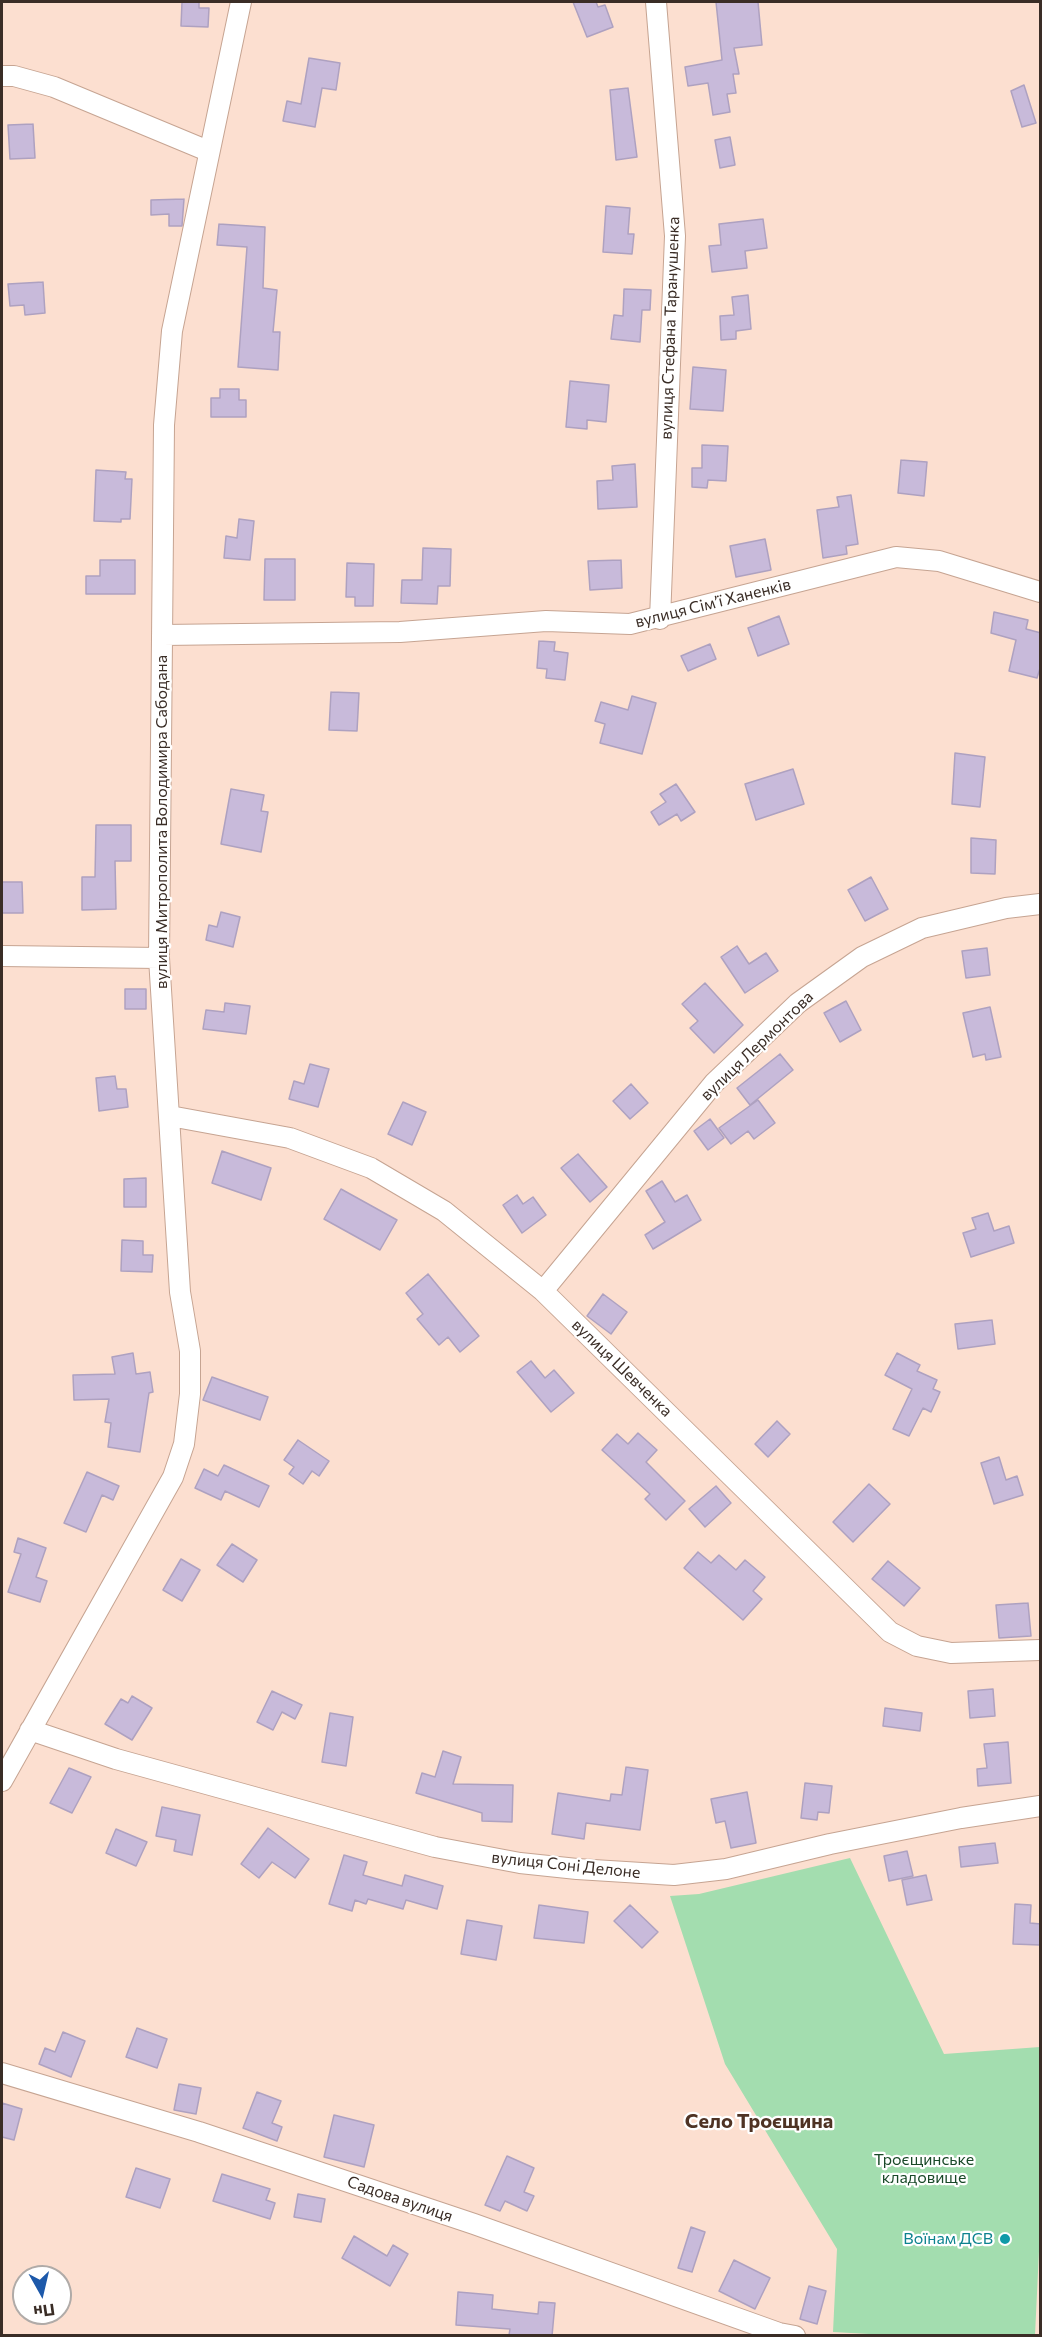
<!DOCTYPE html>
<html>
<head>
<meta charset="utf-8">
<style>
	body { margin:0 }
	#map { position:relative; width:1042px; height:2337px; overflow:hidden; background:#fcdfd0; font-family:Commissioner,sans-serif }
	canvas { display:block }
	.frame { position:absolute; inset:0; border:3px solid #3a2d26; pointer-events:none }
	.north { position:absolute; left:12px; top:2265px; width:60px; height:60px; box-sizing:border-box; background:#fff; border:2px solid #b0aba8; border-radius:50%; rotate:172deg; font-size:16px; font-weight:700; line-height:24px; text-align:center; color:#3a2d26 }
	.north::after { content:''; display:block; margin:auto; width:21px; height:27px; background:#1d59aa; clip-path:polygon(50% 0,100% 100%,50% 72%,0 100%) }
</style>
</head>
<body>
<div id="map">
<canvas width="1042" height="2337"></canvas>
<div class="frame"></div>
<div class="north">Пн</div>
</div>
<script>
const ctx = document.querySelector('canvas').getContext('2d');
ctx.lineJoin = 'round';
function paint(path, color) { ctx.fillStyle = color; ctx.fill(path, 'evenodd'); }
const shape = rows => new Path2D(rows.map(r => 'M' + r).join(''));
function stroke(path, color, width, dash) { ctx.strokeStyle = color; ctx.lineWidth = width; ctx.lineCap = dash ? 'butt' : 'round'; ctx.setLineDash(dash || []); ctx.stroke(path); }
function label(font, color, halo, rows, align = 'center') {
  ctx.font = font + ' Commissioner,sans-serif'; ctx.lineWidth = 4.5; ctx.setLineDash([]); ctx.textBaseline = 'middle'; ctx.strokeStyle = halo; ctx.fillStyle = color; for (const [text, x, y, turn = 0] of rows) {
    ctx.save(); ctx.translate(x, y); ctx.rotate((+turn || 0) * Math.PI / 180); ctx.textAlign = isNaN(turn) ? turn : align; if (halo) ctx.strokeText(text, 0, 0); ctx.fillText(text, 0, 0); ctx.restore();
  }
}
const green = shape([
	[850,1858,944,2054,1040,2047,1040,2230,1035,2335,905,2336,833,2332,837,2249,725,2064,670,1896,699,1894]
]);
const building = shape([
	[182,2,199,2,199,8,209,8,208,27,181,26,182,2],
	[573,2,596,2,598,7,605,5,613,27,587,37,573,2],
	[716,2,758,2,762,45,734,48,739,74,733,74,736,93,727,94,730,112,713,115,708,83,688,86,685,67,722,60,716,2],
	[309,58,340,63,336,90,322,88,315,127,283,121,287,101,301,104,309,58],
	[1024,85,1036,123,1022,127,1011,91,1024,85],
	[628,88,637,157,616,160,610,90,628,88],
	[33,124,35,158,10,159,8,125,33,124],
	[730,137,735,165,720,168,715,140,730,137],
	[184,199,182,226,169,226,169,214,151,215,151,200,184,199],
	[606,206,630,208,628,234,634,234,632,254,603,252,606,206],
	[763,219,767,248,745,251,747,268,712,272,709,246,721,245,719,224,763,219],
	[219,224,265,227,263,288,277,290,273,332,280,332,278,370,238,367,247,247,217,245,219,224],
	[43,282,45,313,25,315,24,305,10,306,8,284,43,282],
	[624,289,651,290,650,310,642,310,640,342,611,339,614,315,623,316,624,289],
	[748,295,751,329,736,331,736,339,721,340,720,316,734,315,732,297,748,295],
	[693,367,726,370,723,411,690,409,693,367],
	[570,381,609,385,606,422,587,420,587,429,566,427,570,381],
	[220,389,239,389,239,400,246,400,246,417,211,417,211,398,220,398,220,389],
	[702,445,728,446,726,481,708,480,707,488,692,487,692,468,702,468,702,445],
	[901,460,927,462,924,496,898,493,901,460],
	[635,464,637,507,598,509,597,481,613,480,612,466,635,464],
	[96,470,126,472,125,479,132,479,130,519,121,519,121,522,94,521,96,470],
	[851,495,858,544,846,546,847,554,823,558,817,510,839,507,837,497,851,495],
	[239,519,254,521,250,560,224,558,226,536,237,538,239,519],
	[765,539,771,570,736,577,730,546,765,539],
	[423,548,451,549,450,586,438,586,437,604,401,603,402,580,422,580,423,548],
	[265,559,295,559,295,600,264,600,265,559],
	[100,560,135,560,135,594,86,594,86,576,100,576,100,560],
	[621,560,622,588,590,590,588,561,621,560],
	[347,563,374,564,373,606,355,606,355,597,346,597,347,563],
	[994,612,1028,620,1026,629,1041,633,1041,665,1037,678,1009,671,1016,640,991,633,994,612],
	[779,616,789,644,758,656,748,628,779,616],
	[539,641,555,642,554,651,568,653,565,680,546,678,547,669,537,668,539,641],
	[710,644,716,659,688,671,681,656,710,644],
	[331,692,359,693,357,731,329,730,331,692],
	[632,696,656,703,642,754,600,743,605,724,595,721,601,702,628,710,632,696],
	[955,753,985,757,980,807,952,804,955,753],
	[793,769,804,804,756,820,745,784,793,769],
	[676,784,695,812,681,821,677,814,659,825,651,812,666,802,660,794,676,784],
	[231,789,264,795,261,811,268,812,261,852,221,844,231,789],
	[96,825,131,825,131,861,115,861,116,909,82,910,82,877,95,877,96,825],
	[971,838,996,840,995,874,971,873,971,838],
	[871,877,888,909,865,921,848,890,871,877],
	[2,882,22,882,23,913,2,913,2,882],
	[221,912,240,917,233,947,206,940,209,925,217,927,221,912],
	[737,946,749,964,766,953,778,971,745,993,721,957,737,946],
	[987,948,990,975,966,978,962,951,987,948],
	[705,983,743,1025,714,1053,690,1028,698,1021,682,1004,705,983],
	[125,989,146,989,146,1009,125,1009,125,989],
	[846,1001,861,1030,840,1042,824,1013,846,1001],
	[225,1003,250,1006,246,1034,203,1029,206,1010,224,1012,225,1003],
	[990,1007,1001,1057,986,1060,985,1054,973,1057,963,1013,990,1007],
	[780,1054,793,1070,750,1105,737,1088,780,1054],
	[310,1064,329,1069,318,1107,289,1099,294,1081,304,1084,310,1064],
	[115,1076,117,1089,126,1089,128,1107,99,1111,96,1078,115,1076],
	[631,1084,648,1103,630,1119,613,1101,631,1084],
	[758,1100,775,1123,754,1139,748,1131,731,1144,719,1128,758,1100],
	[403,1102,426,1112,412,1145,388,1134,403,1102],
	[710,1119,724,1138,708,1150,694,1131,710,1119],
	[222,1151,271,1168,261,1200,212,1183,222,1151],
	[578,1154,607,1187,590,1202,561,1168,578,1154],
	[146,1178,146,1207,124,1207,124,1179,146,1178],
	[662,1181,675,1202,687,1195,701,1220,653,1249,645,1235,665,1222,646,1191,662,1181],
	[341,1189,397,1220,380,1250,324,1219,341,1189],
	[517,1195,523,1204,533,1197,546,1215,522,1233,503,1205,517,1195],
	[988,1213,994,1231,1009,1226,1014,1243,971,1257,963,1233,976,1229,972,1218,988,1213],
	[122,1240,143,1241,143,1255,153,1255,152,1272,121,1271,122,1240],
	[428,1274,479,1336,460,1352,448,1337,439,1345,417,1319,423,1314,406,1293,428,1274],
	[603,1294,627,1312,611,1334,587,1316,603,1294],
	[992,1320,995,1344,958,1349,955,1324,992,1320],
	[133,1353,136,1374,150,1372,153,1392,149,1393,140,1452,108,1447,111,1423,105,1422,109,1399,74,1400,73,1375,115,1374,112,1357,133,1353],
	[897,1353,920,1365,917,1371,937,1380,933,1389,940,1392,931,1412,923,1408,909,1436,893,1429,912,1389,885,1375,897,1353],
	[531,1361,545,1378,554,1370,574,1393,551,1412,517,1372,531,1361],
	[212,1377,268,1397,260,1420,203,1400,212,1377],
	[777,1421,790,1434,768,1457,755,1444,777,1421],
	[638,1433,657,1450,646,1462,685,1501,666,1520,645,1499,650,1494,602,1450,617,1434,628,1444,638,1433],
	[298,1440,329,1461,319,1476,312,1471,303,1484,289,1474,294,1467,284,1460,298,1440],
	[999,1457,1006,1480,1017,1476,1023,1495,994,1504,981,1463,999,1457],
	[224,1465,269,1486,259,1507,225,1491,221,1500,195,1488,204,1469,218,1476,224,1465],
	[87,1472,119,1486,113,1500,102,1495,86,1532,64,1523,87,1472],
	[869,1484,890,1504,853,1542,833,1522,869,1484],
	[716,1486,731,1503,705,1527,689,1509,716,1486],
	[18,1538,46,1548,36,1577,47,1581,40,1602,8,1592,21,1554,14,1552,18,1538],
	[232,1544,257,1560,243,1582,217,1565,232,1544],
	[698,1552,711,1563,719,1555,736,1570,745,1560,765,1577,753,1591,762,1599,743,1620,684,1568,698,1552],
	[181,1559,200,1570,182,1601,163,1590,181,1559],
	[888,1561,920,1588,904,1606,872,1579,888,1561],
	[1028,1603,1031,1636,999,1638,996,1605,1028,1603],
	[993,1689,995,1716,970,1718,968,1691,993,1689],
	[272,1691,302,1705,295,1719,282,1712,273,1730,257,1722,272,1691],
	[132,1696,152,1708,132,1740,105,1724,121,1699,128,1703,132,1696],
	[885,1708,922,1713,920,1731,883,1726,885,1708],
	[330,1713,353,1717,346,1766,322,1762,330,1713],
	[1008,1742,1011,1783,978,1786,977,1769,987,1768,984,1744,1008,1742],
	[443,1751,461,1757,453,1784,513,1785,512,1822,482,1821,482,1813,416,1793,422,1773,435,1777,443,1751],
	[626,1767,648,1770,640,1830,586,1823,584,1839,552,1834,558,1793,610,1801,611,1794,622,1795,626,1767],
	[69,1768,91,1777,72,1813,50,1803,69,1768],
	[805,1783,832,1786,829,1813,818,1812,817,1820,801,1818,805,1783],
	[747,1792,756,1843,731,1848,725,1821,716,1823,711,1799,747,1792],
	[162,1807,200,1815,192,1855,174,1851,176,1840,156,1836,162,1807],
	[268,1828,309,1859,295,1878,272,1862,259,1878,241,1864,268,1828],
	[116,1829,147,1842,136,1866,106,1853,116,1829],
	[995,1843,998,1863,961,1867,959,1847,995,1843],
	[907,1851,913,1876,889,1881,884,1856,907,1851],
	[344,1855,367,1862,363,1875,402,1886,405,1875,443,1886,437,1909,406,1900,403,1909,368,1899,366,1904,355,1900,352,1911,329,1904,344,1855],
	[926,1875,932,1900,907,1905,902,1880,926,1875],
	[1015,1904,1031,1905,1030,1923,1041,1924,1040,1945,1013,1944,1015,1904],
	[539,1905,588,1912,584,1943,534,1938,539,1905],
	[630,1905,658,1932,642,1948,614,1921,630,1905],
	[467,1920,502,1926,496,1960,461,1954,467,1920],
	[137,2028,167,2039,157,2068,126,2057,137,2028],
	[63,2032,85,2041,71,2077,39,2064,45,2048,55,2052,63,2032],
	[179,2084,201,2088,196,2114,174,2110,179,2084],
	[257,2092,281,2101,272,2123,282,2127,277,2141,243,2128,257,2092],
	[2,2103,22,2109,14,2140,2,2137,2,2103],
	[334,2115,374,2125,364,2167,324,2157,334,2115],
	[507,2156,534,2168,524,2192,534,2196,527,2211,505,2201,500,2211,485,2205,507,2156],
	[136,2168,170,2179,160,2208,126,2197,136,2168],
	[222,2174,270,2189,266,2200,275,2203,270,2219,213,2201,222,2174],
	[298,2194,325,2199,321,2222,294,2217,298,2194],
	[691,2227,705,2232,692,2272,678,2268,691,2227],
	[354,2236,387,2256,393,2245,408,2254,390,2286,342,2258,354,2236],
	[734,2260,770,2278,755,2309,719,2291,734,2260],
	[809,2286,826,2291,817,2324,800,2319,809,2286],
	[458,2292,493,2295,492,2309,538,2314,539,2302,555,2303,552,2336,509,2335,510,2329,456,2325,458,2292]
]);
const minor = shape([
	[656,2,675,236,660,619],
	[2,76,14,76,54,87,208,151],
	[163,635,400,632,546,621,630,624,896,557,939,561,1040,592],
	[2,956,159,958],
	[170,1116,290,1138,371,1168,444,1211,543,1291,890,1632,917,1646,951,1653,1040,1650],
	[543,1291,714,1083,798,1003,862,957,922,928,1006,908,1040,904],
	[30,1730,116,1759,435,1847,520,1863,577,1869,674,1875,726,1869,830,1844,961,1818,1040,1806],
	[2,1781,173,1477,184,1444,190,1394,190,1351,180,1292,159,958,164,425,172,331,241,2],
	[2,2073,199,2132,474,2224,779,2333,795,2336]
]);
const markers = [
	[1005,2239,6,"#0f9aa8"]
];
const streetNames = [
	["вулиця Стефана Таранушенка",670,328,-88],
	["вулиця Сімʼї Ханенків",713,603,-14],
	["вулиця Митрополита Володимира Сабодана",162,822,-90],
	["вулиця Лермонтова",757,1046,-44],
	["вулиця Шевченка",622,1368,44],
	["вулиця Соні Делоне",566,1865,6],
	["Садова вулиця",400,2199,19]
];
const parkNames = [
	["Троєщинське",924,2160],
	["кладовище",924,2178]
];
const cultureNames = [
	["Воїнам ДСВ",993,2239]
];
const quarterNames = [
	["Село Троєщина",759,2121]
];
paint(green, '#a3ddaf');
paint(building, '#c8bada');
stroke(building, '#aea1c0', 1.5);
stroke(minor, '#c6a492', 22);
stroke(minor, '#fff', 20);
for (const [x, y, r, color] of markers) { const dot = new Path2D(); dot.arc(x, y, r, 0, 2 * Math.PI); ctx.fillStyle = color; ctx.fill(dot); stroke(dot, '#fff', 2); }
label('16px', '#3a2d26', '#fff', streetNames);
label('16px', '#194928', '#fff', parkNames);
label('16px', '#0d838f', '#fff', cultureNames, 'right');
label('bold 20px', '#4f3324', '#fff', quarterNames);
</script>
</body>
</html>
